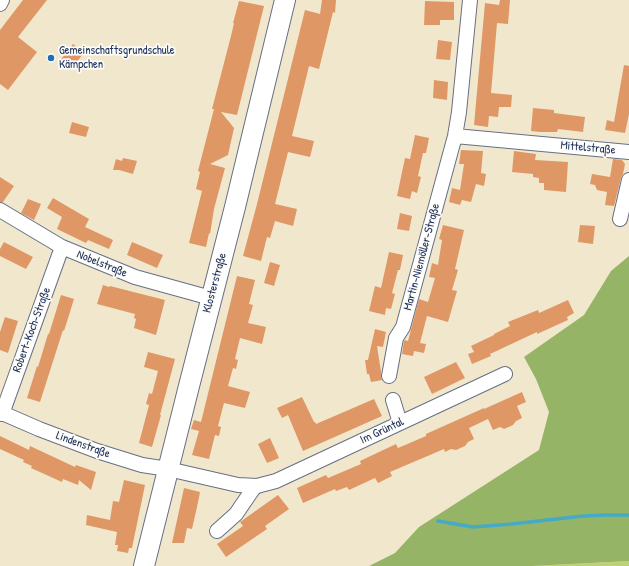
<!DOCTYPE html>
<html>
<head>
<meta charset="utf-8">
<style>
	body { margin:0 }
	canvas { display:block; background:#f1e7cc }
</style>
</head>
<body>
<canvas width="629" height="566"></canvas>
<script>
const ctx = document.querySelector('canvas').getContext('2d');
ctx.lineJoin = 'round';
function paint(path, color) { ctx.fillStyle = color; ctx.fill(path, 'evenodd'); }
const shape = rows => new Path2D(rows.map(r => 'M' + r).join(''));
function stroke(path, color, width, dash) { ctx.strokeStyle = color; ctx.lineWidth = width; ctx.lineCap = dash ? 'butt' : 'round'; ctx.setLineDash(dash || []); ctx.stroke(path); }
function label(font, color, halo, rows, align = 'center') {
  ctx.font = font + ' "Patrick Hand",sans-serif'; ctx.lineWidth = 3.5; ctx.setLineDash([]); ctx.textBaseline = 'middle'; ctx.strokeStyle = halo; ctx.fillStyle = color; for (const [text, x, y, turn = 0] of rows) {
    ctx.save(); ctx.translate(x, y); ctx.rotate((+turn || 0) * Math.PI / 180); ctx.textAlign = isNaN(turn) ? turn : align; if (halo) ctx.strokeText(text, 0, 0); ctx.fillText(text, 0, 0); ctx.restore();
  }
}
const green = shape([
	[629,561,629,566,532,566]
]);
const forest = shape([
	[629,256,629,561,532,566,369,566,395,553,419,527,539,450,549,412,536,379,524,357,584,315,611,271]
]);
const stream = shape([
	[438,521,473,527,512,524,583,516,606,515,629,515]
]);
const building = shape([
	[23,0,47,0,18,37,37,52,8,90,0,84,0,30],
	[322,0,336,0,335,13,333,12,319,69,309,66,292,136,314,141,310,157,288,152,275,204,297,209,293,226,275,221,270,238,267,237,261,261,243,256,257,204,305,10,320,14],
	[500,0,510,0,508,24,497,23,491,93,512,95,511,107,499,107,498,117,489,116,488,127,474,125,485,3,499,5],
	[239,1,264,6,237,115,221,112,234,128,228,155,210,164,225,168,214,209,210,234,209,233,206,247,189,243,202,191,196,189,200,172,198,171,214,109,212,109,231,36,234,23,233,23],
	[425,1,454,2,454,20,440,20,440,25,424,25],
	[438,40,452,42,450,60,436,59],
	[73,44,84,53,70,70,59,62],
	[624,65,629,66,629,114,625,133,605,130,607,120,614,122],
	[434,80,448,82,447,100,433,98],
	[533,108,554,110,554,113,585,117,583,132,558,129,557,132,540,132,531,131],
	[72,122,89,127,86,137,69,133],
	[415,135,429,138,426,153,423,153,418,176,421,177,417,193,412,191,410,199,397,196,405,158,410,159],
	[461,150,483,151,481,173,486,174,484,186,476,184,471,202,462,200,460,205,449,202,452,188,460,190,464,164,459,164],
	[514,151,536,154,535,160,568,162,566,192,544,190,544,183,539,183,539,178,533,177,533,174,512,172],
	[123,158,137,161,133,174,119,170,113,170,116,159,122,161],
	[613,159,622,160,625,164,623,174,621,178,614,206,605,205,607,192,597,190,595,185,590,184,592,174,610,177],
	[0,177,14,186,3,202,0,202],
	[53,198,89,219,85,227,113,240,109,249,88,240,86,243,57,229,62,217,47,208],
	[28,199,41,204,34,220,21,213],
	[400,213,412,216,409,231,397,229],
	[443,225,464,230,455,269,458,270,452,290,457,291,448,322,427,316,420,343,426,344,424,353,414,351,413,356,402,354,404,341,405,340,408,341,419,299,428,302,435,278,429,277,432,263,438,265,442,240,439,239],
	[580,225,595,226,593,244,578,242],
	[4,242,33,257,26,269,0,256,0,249],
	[132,242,163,255,157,268,127,255],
	[389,252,403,255,400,270,398,270,392,293,395,294,391,309,386,308,385,315,369,311,375,286,381,288],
	[270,262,280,265,274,286,264,283],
	[237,276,255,280,249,304,253,305,248,323,266,327,262,344,240,338,235,359,238,360,236,369,233,368,228,386,250,392,245,408,224,403,218,426,221,427,219,436,215,435,209,459,192,455,199,431,191,429,194,420,201,422],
	[103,285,109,287,110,286,165,300,156,335,134,328,136,319,134,318,135,314,97,304],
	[61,295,74,299,64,331,63,330,40,402,27,398,37,366,38,367,48,334,49,334],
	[568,300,574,313,567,317,568,320,537,334,537,332,490,354,491,356,472,364,468,354,474,352,471,346,494,335,494,334,510,326,508,322,538,310,539,313],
	[5,317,18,321,8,353,0,350,0,332],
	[375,329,386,332,383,347,377,346,381,372,381,378,382,380,371,382,369,374,367,374,365,360,368,360],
	[148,352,175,359,160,415,161,415,152,447,139,443,149,405,146,404,149,393,152,394,158,371,144,367],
	[456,362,465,378,432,394,424,377],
	[522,392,526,402,517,406,522,418,516,421,513,425,504,429,500,427,493,430,488,419,469,428,474,439,468,442,465,446,456,450,451,449,445,452,444,449,390,472,392,476,378,483,375,478,349,490,347,487,336,491,335,489,303,503,297,488,326,475,328,478,361,464,360,461,396,444,398,448,426,436,426,434,484,408,484,409],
	[302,397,314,422,315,422,316,424,374,399,382,416,303,451,288,415,282,418,277,408],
	[0,436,29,450,30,446,75,467,76,465,96,472,91,490,79,480,78,485,63,479,62,482,31,468,32,466,23,462,24,460,0,449],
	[270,438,279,458,267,463,258,444],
	[124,480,145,485,132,548,129,548,128,553,117,551,118,545,115,545,117,532,86,525,87,515,110,520,113,501,119,502],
	[184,488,200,492,197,507,192,529,187,528,184,543,172,543],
	[278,495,289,509,265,526,267,529,226,557,217,544,243,526,240,522]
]);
const street = shape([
	[0,4,2,0],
	[455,136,629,152],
	[0,210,62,247,135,277,211,298],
	[620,219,629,180],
	[389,376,396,338,403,327,455,136,459,112,470,0],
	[393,400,400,423],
	[0,412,39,429,97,451,142,465,168,469,238,485,257,486,276,481,505,374],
	[2,414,62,247],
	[217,531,236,514,253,489,257,486]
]);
const secondary = shape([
	[144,566,189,386,235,207,285,0]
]);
const markers = [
	[51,58,4,"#1f6fb2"]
];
const poiNames = [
	["Gemeinschaftsgrundschule",59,51],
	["Kämpchen",59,65]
];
const streetNames = [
	["Mittelstraße",588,148,5],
	["Martin-Niemöller-Straße",422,257,-75],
	["Nobelstraße",102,264,22],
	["Klosterstraße",215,283,-75],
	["Robert-Koch-Straße",32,330,-70],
	["Im Grüntal",382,431,-25],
	["Lindenstraße",83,445,20]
];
paint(green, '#bed275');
paint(forest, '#96b466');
stroke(stream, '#45aac5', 3.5);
paint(building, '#e09766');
stroke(street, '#666f84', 16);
stroke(secondary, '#666f84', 22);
stroke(street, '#fff', 14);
stroke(secondary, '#fff', 20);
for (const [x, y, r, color] of markers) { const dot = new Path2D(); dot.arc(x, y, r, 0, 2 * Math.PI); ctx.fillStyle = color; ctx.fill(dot); stroke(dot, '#fdfcf7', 1.5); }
label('12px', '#1b2f5e', '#fdfcf7', poiNames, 'left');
label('12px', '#1b2f5e', '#fdfcf7', streetNames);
</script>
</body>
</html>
